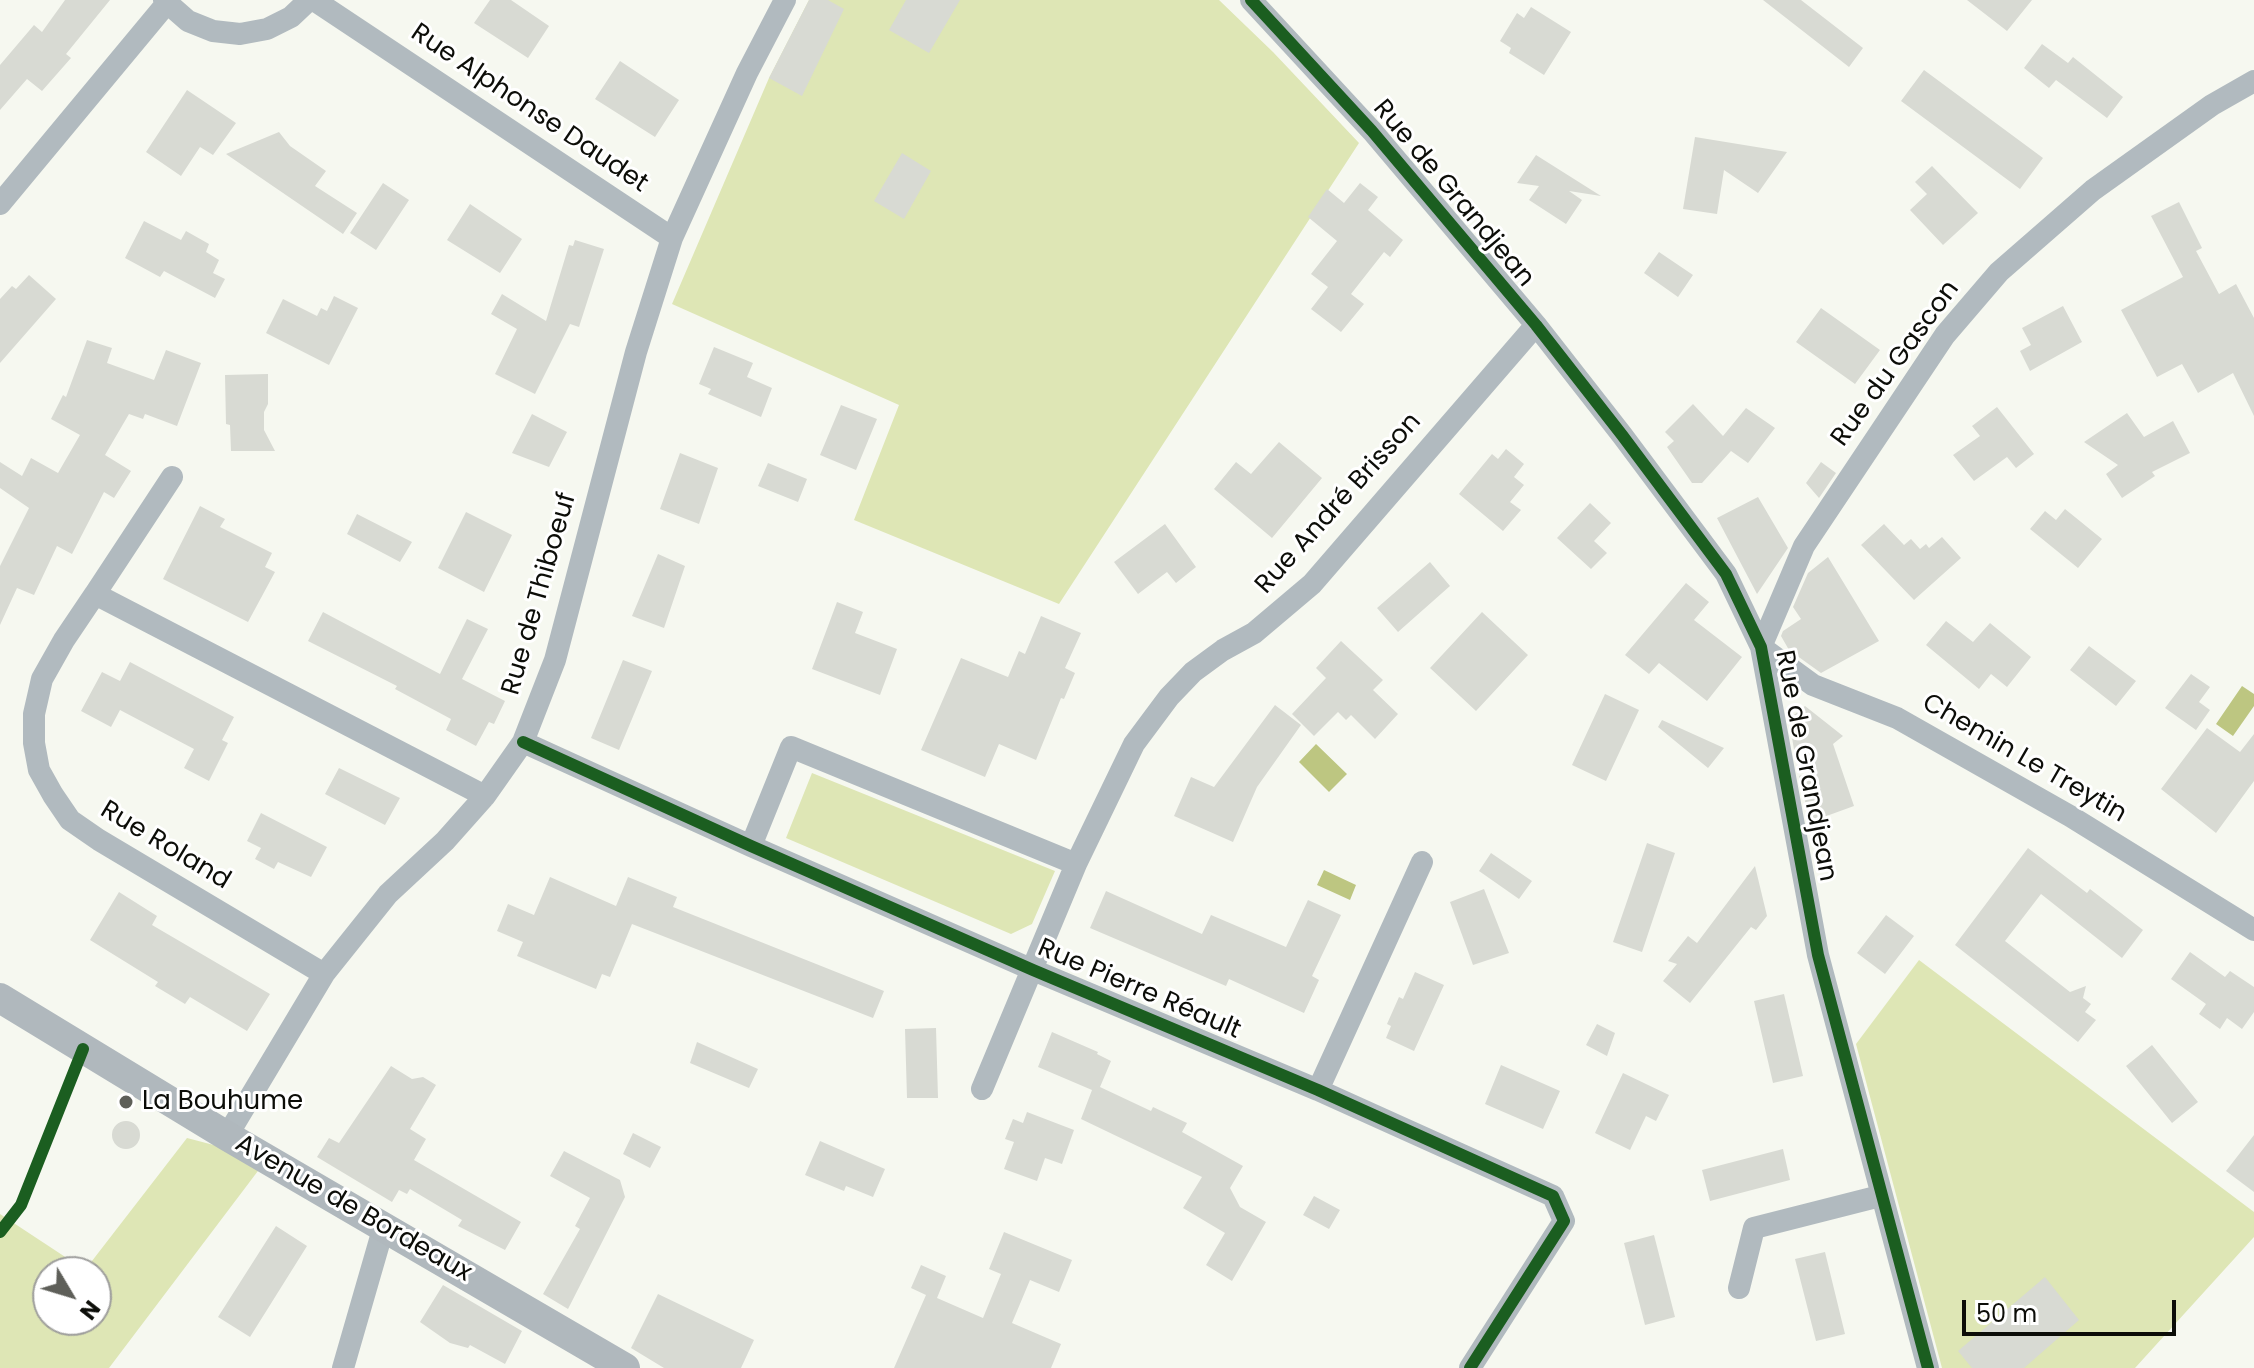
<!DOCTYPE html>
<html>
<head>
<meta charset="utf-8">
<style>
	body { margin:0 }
	#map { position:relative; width:2254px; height:1368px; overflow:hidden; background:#f6f8f0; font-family:Poppins,sans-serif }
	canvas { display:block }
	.north { position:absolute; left:32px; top:1256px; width:80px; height:80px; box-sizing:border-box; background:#fff; border:2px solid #9e9e9c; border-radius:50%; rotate:128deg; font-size:22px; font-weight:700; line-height:32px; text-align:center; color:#0c0d08 }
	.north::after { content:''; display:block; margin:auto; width:28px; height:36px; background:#5e5f59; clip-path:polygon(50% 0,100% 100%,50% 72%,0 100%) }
	.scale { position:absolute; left:1962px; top:1300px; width:214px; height:36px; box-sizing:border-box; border:4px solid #0c0d08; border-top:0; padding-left:10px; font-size:24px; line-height:28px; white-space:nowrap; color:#0c0d08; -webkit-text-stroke:6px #fff; paint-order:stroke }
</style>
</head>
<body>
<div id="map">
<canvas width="2254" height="1368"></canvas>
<div class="north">N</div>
<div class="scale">50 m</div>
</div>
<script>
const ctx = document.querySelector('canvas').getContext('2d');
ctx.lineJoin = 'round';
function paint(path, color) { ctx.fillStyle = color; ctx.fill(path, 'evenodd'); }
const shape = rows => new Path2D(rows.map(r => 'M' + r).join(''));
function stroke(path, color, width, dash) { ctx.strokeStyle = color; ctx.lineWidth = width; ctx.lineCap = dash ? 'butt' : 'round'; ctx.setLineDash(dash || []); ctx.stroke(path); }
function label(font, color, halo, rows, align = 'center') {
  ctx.font = font + ' Poppins,sans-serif'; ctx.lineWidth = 6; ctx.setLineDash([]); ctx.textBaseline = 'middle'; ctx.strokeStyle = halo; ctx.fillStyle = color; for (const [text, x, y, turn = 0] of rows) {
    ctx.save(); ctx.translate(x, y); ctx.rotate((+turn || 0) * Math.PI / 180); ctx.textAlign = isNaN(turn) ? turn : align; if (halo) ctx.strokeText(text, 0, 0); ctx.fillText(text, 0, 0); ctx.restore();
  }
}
const green = shape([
	[809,0,1219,0,1273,52,1359,143,1059,604,854,520,899,405,672,304,769,78],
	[812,773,1055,871,1032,924,1011,934,786,838],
	[1919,960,2254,1212,2254,1237,2135,1368,1942,1368,1856,1044],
	[187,1138,267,1159,109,1368,0,1368,0,1214,85,1270],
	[48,1272,96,1272,96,1320,48,1320]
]);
const water = shape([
	[2242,686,2254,694,2254,706,2233,736,2216,724],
	[1316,744,1347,774,1329,792,1299,762],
	[1324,870,1356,885,1350,900,1317,885]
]);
const building = shape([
	[65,0,110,0,66,54,71,58,42,91,27,79,0,110,0,65,34,25,42,32],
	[490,0,511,0,549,26,528,58,474,23],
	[809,0,828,0,844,9,802,96,769,78],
	[906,0,960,0,929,53,889,30],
	[1763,0,1801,0,1863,48,1849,67],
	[1967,0,2032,0,2007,31],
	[1531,7,1571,32,1544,75,1509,53,1511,48,1500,41,1517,13,1524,18],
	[2042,44,2068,63,2073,57,2123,97,2107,118,2056,80,2049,88,2024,68],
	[620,61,679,100,655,137,595,99],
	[1924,70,2043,158,2020,189,1901,101],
	[187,90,236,123,213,155,200,147,181,176,146,152],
	[279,132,290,146,326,171,315,186,357,213,343,234,226,154],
	[1695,137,1787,152,1758,193,1724,170,1717,214,1683,209],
	[902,153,931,171,904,219,874,201],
	[1536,155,1601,196,1569,191,1582,200,1566,224,1529,200,1539,186,1517,183],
	[1932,166,1978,213,1943,245,1910,210,1927,194,1915,182],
	[383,183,409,200,376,250,350,233],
	[1360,183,1378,197,1368,210,1403,240,1390,257,1384,252,1351,294,1364,304,1341,332,1311,309,1328,287,1311,274,1337,241,1308,217,1327,189,1344,203],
	[2179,202,2202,248,2196,251,2219,294,2236,284,2254,318,2254,416,2233,373,2198,393,2182,364,2157,377,2121,310,2183,277,2151,216],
	[470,204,522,239,500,273,447,240],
	[144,221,181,240,186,231,209,244,206,252,219,260,213,273,225,279,215,298,164,271,160,277,125,258],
	[575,240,604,249,579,327,570,324,535,394,495,374,517,329,491,314,502,294,546,321,569,245,573,246],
	[1659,252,1693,275,1678,297,1644,273],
	[29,275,56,299,0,363,0,299,12,286,16,289],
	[334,296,358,308,329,365,266,333,283,299,317,316,321,308,327,311],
	[2063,306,2082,342,2030,371,2020,351,2031,345,2022,328],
	[1821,308,1880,350,1855,384,1796,342],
	[87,340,112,348,107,363,154,380,166,350,201,363,177,426,145,414,143,419,129,414,105,455,131,471,114,498,104,492,72,554,57,546,34,595,17,588,0,625,0,566,29,508,0,488,0,462,22,476,31,458,58,473,80,435,51,419,63,395,66,397],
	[714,347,753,363,747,377,772,388,761,417,708,394,711,389,699,384],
	[268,374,268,404,264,412,264,430,275,451,231,451,230,425,226,424,225,375],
	[1693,404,1723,436,1746,408,1775,428,1748,463,1731,451,1702,483,1692,483,1667,447,1674,441,1665,432],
	[841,405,877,419,856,470,820,455],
	[1997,407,2034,454,2016,468,2007,457,1974,481,1953,455,1980,436,1972,426],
	[2127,413,2144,437,2173,421,2190,453,2152,472,2155,476,2122,498,2106,474,2118,465,2084,442],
	[532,414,567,432,549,467,512,453],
	[1279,442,1322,478,1272,538,1214,489,1236,462,1251,474],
	[1506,449,1524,464,1514,477,1524,485,1510,502,1521,510,1503,531,1459,494,1492,454,1498,459],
	[680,453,718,468,699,524,660,509],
	[1821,462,1836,473,1819,498,1806,483],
	[768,463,807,479,798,502,758,486],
	[1758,497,1788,548,1757,594,1717,518],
	[1590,503,1611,523,1594,541,1607,553,1591,569,1557,538],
	[200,506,225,519,220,527,272,553,265,567,275,572,248,622,163,579],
	[2065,509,2102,539,2078,568,2030,529,2045,511,2056,520],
	[466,512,512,535,484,592,438,568],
	[357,514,412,542,400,562,347,534],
	[1165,524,1196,567,1176,583,1167,572,1138,594,1114,562],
	[1884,524,1904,545,1911,539,1920,549,1926,544,1929,548,1942,537,1961,558,1914,600,1861,545],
	[658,554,685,566,664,628,632,616],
	[1828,557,1879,641,1821,673,1789,650,1781,636,1783,631,1801,619,1793,607,1808,573],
	[1430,562,1450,586,1398,632,1377,608],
	[1686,583,1709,602,1694,620,1742,657,1707,701,1659,663,1649,674,1625,655],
	[837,602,863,612,855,633,897,649,880,695,812,669],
	[323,612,440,674,467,619,488,629,462,679,505,701,494,724,489,722,476,746,446,730,451,719,395,689,397,686,308,641],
	[1482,612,1528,655,1476,711,1430,668],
	[1041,616,1081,633,1065,668,1075,673,1064,699,1061,698,1036,760,999,744,985,777,921,750,961,658,1008,677,1019,651,1025,654],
	[1946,621,1973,642,1990,623,2031,657,2007,687,1991,674,1979,689,1926,645],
	[1341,641,1383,680,1373,690,1398,714,1375,739,1351,715,1346,720,1338,712,1314,736,1292,714,1326,678,1316,668],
	[2089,646,2136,681,2116,706,2070,670],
	[623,660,652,671,619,750,591,738],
	[130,662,234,717,222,740,228,743,209,781,184,768,194,749,120,710,111,727,81,711,102,672,120,681],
	[2191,674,2210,687,2199,702,2210,710,2196,730,2165,708],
	[1605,694,1639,710,1606,781,1572,765],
	[1275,705,1301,725,1257,787,1233,842,1174,816,1191,777,1214,787],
	[1805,706,1843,736,1833,744,1854,806,1810,822,1799,776,1809,773,1795,756,1789,719],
	[1662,720,1724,748,1708,768,1658,727],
	[2207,728,2240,752,2254,734,2254,781,2216,833,2161,789],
	[339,768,400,798,385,825,325,794],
	[261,813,327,847,311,877,278,862,274,869,255,859,261,848,247,841],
	[1647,843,1675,853,1642,952,1613,942],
	[2028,848,2087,893,2090,889,2143,930,2122,958,2041,894,2005,941,2070,992,2086,986,2083,998,2091,1004,2085,1012,2096,1020,2078,1042,1955,945],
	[1491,853,1532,881,1519,899,1479,871],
	[1755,866,1767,916,1756,930,1751,927,1690,1003,1663,981,1677,964,1668,961,1688,936,1697,943],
	[550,877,616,906,628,877,677,897,673,907,884,991,873,1018,632,924,610,977,602,974,596,989,517,956,523,942,497,931,508,904,534,915],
	[1484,889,1509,953,1473,965,1450,902],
	[1106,891,1202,934,1211,915,1286,947,1308,900,1341,915,1312,976,1319,980,1304,1013,1229,979,1226,986,1090,928],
	[119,892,157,916,152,925,270,994,247,1031,190,997,185,1004,155,986,158,982,90,940],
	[1886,915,1914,936,1885,974,1857,953],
	[2190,952,2225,977,2230,971,2254,987,2254,1012,2242,1029,2227,1018,2220,1029,2199,1014,2206,1004,2171,979],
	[1415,972,1444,985,1414,1051,1386,1038,1391,1026,1387,1024,1399,997,1403,999],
	[1784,994,1803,1076,1773,1083,1754,1001],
	[1597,1024,1615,1033,1607,1056,1586,1045],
	[936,1028,938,1098,907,1098,905,1029],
	[1052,1032,1098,1052,1097,1054,1111,1061,1100,1087,1151,1111,1153,1107,1187,1123,1182,1132,1243,1166,1230,1188,1240,1207,1266,1222,1232,1281,1206,1265,1225,1233,1183,1208,1202,1177,1081,1119,1092,1090,1038,1067],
	[697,1042,758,1069,749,1088,690,1063],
	[2152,1045,2198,1102,2172,1123,2126,1066],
	[1501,1065,1560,1091,1543,1129,1485,1104],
	[391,1066,412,1079,423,1077,436,1085,410,1129,426,1139,414,1160,521,1222,505,1250,458,1226,462,1220,410,1189,407,1194,399,1190,392,1202,317,1157,329,1138,339,1143],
	[1623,1073,1669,1095,1656,1121,1646,1116,1630,1150,1595,1133],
	[1027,1112,1074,1130,1062,1164,1045,1158,1037,1181,1004,1169,1014,1142,1005,1139,1013,1119,1023,1123],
	'112 1135a14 14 0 1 1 28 0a14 14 0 1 1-28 0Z',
	[633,1133,661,1147,650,1168,623,1154],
	[2254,1135,2254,1192,2226,1171],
	[820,1141,885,1169,873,1197,846,1186,844,1191,805,1175],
	[1783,1149,1790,1180,1710,1201,1702,1170],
	[564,1151,620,1180,625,1197,568,1309,543,1294,580,1229,575,1226,590,1198,550,1176],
	[1314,1196,1340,1210,1329,1229,1303,1215],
	[276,1226,307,1246,250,1337,218,1317],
	[1004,1232,1072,1260,1059,1292,1030,1280,1012,1323,1061,1344,1051,1368,894,1368,926,1295,911,1288,921,1265,946,1276,937,1298,983,1318,1001,1274,989,1269],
	[1654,1235,1675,1317,1645,1325,1624,1243],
	[1825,1252,1845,1334,1816,1341,1795,1259],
	[2045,1277,2079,1320,2024,1368,1972,1368,1958,1351],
	[443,1285,522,1331,505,1364,470,1345,468,1348,450,1343,420,1322],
	[658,1294,754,1340,741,1368,664,1368,631,1348]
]);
const minor = shape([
	[164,0,188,21,213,31,240,34,267,29,291,17,309,0],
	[314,0,672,238],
	[1251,0,1372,131,1536,325,1622,435,1726,574,1761,647,1818,955,1928,1368],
	[0,204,167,3],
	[95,594,172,477],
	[1761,647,1804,546,1945,335,1999,272,2093,190,2212,105,2254,81],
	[1761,647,1813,685,1897,718,2070,816,2254,930],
	[523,742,751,846,1033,970,1318,1090,1553,1196,1564,1221,1470,1368],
	[751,846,791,747,1076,864],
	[324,974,99,840,70,820,53,795,39,770,34,743,34,714,42,679,64,640,95,594,485,796],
	[982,1089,1076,864,1134,744,1169,697,1193,672,1223,650,1254,633,1312,584,1536,325],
	[1318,1090,1422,862],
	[227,1136,324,974,388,894,445,841,485,796,523,742,555,660,636,352,672,238,747,73,785,0],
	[1739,1288,1754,1228,1880,1196],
	[343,1368,384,1226]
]);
const secondary = shape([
	[0,998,227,1136,625,1368]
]);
const cycleway = shape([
	[1251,0,1372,131,1536,325,1622,435,1726,574,1761,647,1818,955,1928,1368],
	[523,742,751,846,1033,970,1318,1090,1553,1196,1564,1221,1470,1368],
	[0,1232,21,1205,83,1049]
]);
const markers = [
	[126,1102,8,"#5e5f59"]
];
const streetNames = [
	["Rue Alphonse Daudet",529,109,34],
	["Rue de Grandjean",1453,194,50],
	["Rue du Gascon",1896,364,-54],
	["Rue André Brisson",1339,504,-48],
	["Rue de Thiboeuf",540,594,-74],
	["Chemin Le Treytin",2024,759,30],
	["Rue de Grandjean",1805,766,79],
	["Rue Roland",165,846,31],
	["Rue Pierre Réault",1139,990,23],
	["Avenue de Bordeaux",353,1209,30]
];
const poiNames = [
	["La Bouhume",142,1102]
];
paint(green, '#dee6b5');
paint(water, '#bdc681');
paint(building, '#d8dad3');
stroke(minor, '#b1babf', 22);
stroke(secondary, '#b0b8bd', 30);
stroke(cycleway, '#1b5e20', 12);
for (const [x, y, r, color] of markers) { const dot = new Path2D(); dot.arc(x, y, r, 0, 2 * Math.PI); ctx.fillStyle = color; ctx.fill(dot); stroke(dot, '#fff', 3); }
label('26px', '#0c0d08', '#fff', streetNames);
label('26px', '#0c0d08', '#fff', poiNames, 'left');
</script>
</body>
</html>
